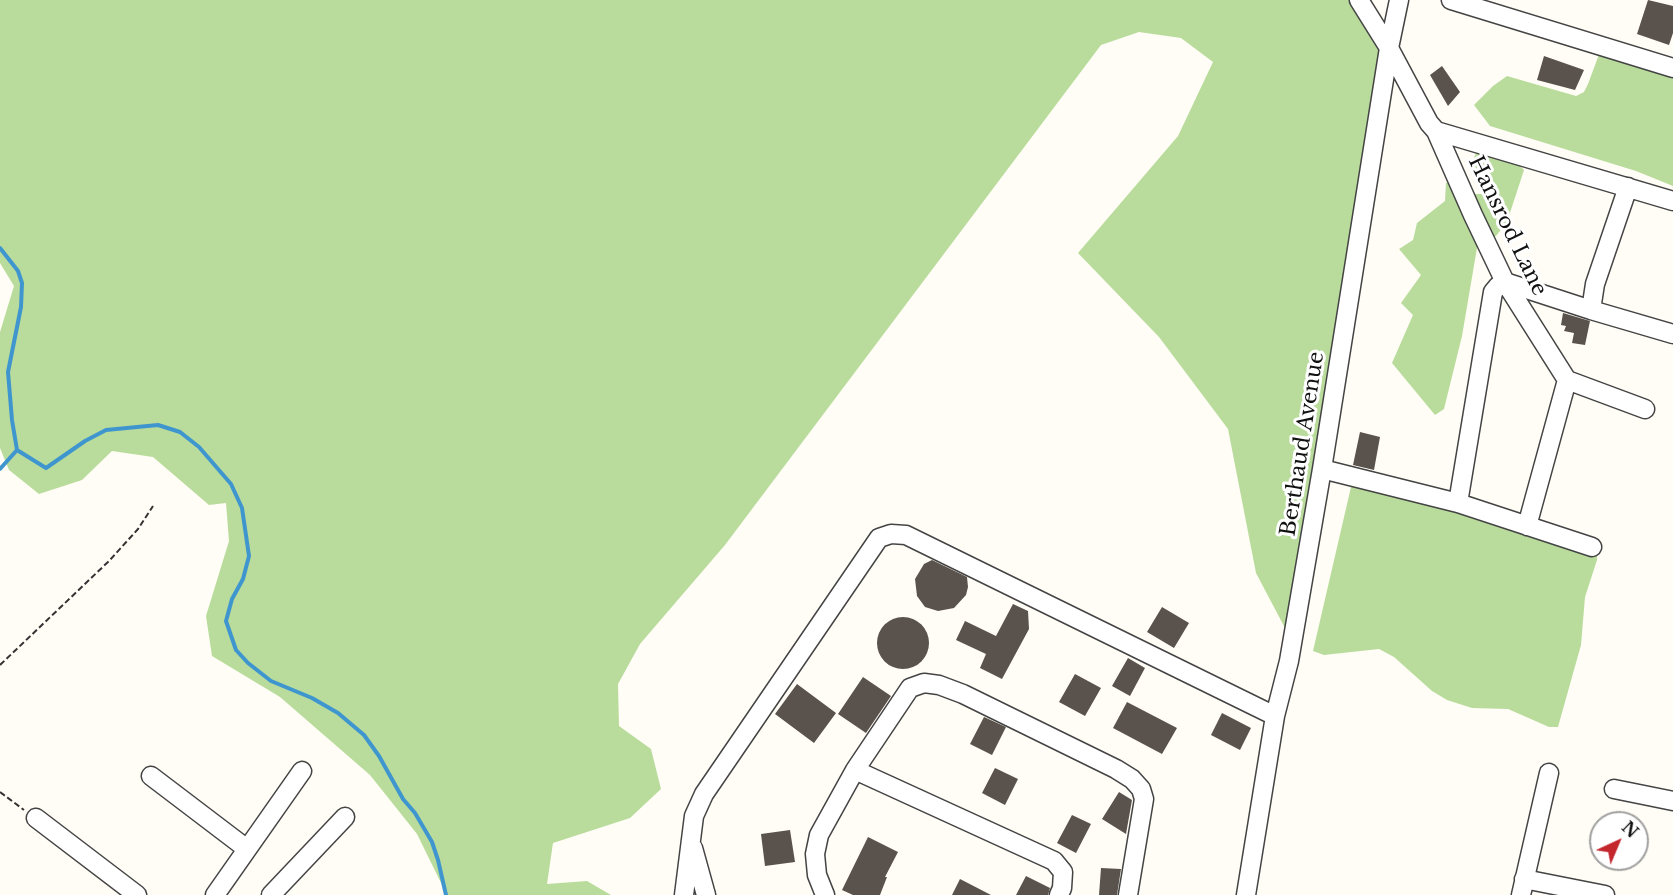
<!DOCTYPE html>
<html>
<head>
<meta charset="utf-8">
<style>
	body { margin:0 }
	#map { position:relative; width:1673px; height:895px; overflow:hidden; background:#fffdf5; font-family:"Libre Baskerville",serif }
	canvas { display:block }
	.north { position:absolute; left:1589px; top:811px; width:60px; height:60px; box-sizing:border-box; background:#fff; border:2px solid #a0a0a0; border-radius:50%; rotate:44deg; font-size:16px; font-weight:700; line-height:24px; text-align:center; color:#111 }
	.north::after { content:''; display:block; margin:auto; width:21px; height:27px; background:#c4262e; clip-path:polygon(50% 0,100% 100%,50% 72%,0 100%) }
</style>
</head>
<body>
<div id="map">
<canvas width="1673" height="895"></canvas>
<div class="north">N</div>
</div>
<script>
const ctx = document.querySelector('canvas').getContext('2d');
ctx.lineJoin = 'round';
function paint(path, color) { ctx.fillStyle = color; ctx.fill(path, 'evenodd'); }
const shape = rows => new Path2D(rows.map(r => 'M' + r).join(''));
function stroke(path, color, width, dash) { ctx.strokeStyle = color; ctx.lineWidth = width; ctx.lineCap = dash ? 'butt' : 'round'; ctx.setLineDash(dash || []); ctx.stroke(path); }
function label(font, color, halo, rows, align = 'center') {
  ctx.font = font + ' "Libre Baskerville",serif'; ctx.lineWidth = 6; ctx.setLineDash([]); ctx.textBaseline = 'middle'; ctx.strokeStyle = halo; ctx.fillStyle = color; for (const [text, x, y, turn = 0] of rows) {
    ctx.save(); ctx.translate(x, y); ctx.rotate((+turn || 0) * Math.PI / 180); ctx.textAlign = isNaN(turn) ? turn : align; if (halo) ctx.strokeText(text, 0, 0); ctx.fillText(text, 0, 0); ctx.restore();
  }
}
const forest = shape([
	[0,0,1357,0,1388,49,1294,631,1285,628,1256,573,1228,429,1159,337,1078,253,1178,136,1213,62,1181,38,1139,32,1101,45,725,545,640,644,618,684,619,726,651,749,661,789,630,818,553,843,547,884,587,881,611,895,447,895,417,834,370,775,280,697,212,656,206,616,229,541,226,503,209,505,153,457,112,451,82,480,39,494,9,470,0,448,0,332,14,286,0,263],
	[1601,49,1673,72,1673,186,1636,171,1490,126,1474,105,1493,86,1507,76,1576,96,1584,92,1588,84],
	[1477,151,1512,158,1524,170,1507,222,1496,236,1478,242,1462,336,1444,409,1435,415,1392,363,1413,315,1401,303,1421,275,1399,249,1413,240,1417,223,1445,201,1446,183,1462,178,1469,194,1486,194,1470,166],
	[1354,474,1460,492,1572,534,1597,551,1597,560,1585,597,1581,645,1558,727,1549,727,1508,709,1472,708,1447,700,1432,691,1394,657,1379,649,1324,655,1313,651]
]);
const stream = shape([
	[0,248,18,271,22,283,21,307,8,372,12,420,17,450,46,468,85,441,106,430,158,425,180,432,199,447,231,484,242,508,249,556,243,579,232,599,226,621,236,650,248,663,271,681,312,698,338,713,364,735,379,756,403,799,415,813,432,842,438,860,446,895],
	[0,469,17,450]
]);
const building = shape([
	[1648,0,1673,6,1673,33,1669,45,1637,34],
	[1544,56,1584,70,1575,90,1537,80],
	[1442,66,1460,92,1448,106,1430,75],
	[1563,313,1590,321,1585,345,1572,343,1574,333,1564,331,1566,326,1561,325],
	[1360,432,1380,437,1374,470,1353,465],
	[932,560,967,577,968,587,966,595,954,608,938,611,925,607,917,596,915,579,924,564],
	[1013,604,1028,611,1029,629,1002,679,980,668,986,654,956,640,965,621,996,636],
	[1162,607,1189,623,1174,648,1147,632],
	'877 643a26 26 0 1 1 52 0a26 26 0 1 1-52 0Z',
	[1128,658,1145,668,1130,696,1112,686],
	[1075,674,1101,688,1085,716,1059,702],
	[863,677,891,696,866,733,838,714],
	[797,684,836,713,814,743,775,714],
	[1127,702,1177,728,1162,754,1113,728],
	[1222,713,1251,728,1240,750,1211,735],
	[984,717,1006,727,992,755,970,744],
	[995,768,1018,779,1005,805,982,793],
	[1119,792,1132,800,1126,834,1102,819],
	[1072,815,1091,824,1076,853,1057,843],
	[790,830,795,862,765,866,761,834],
	[868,837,898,852,885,877,887,877,880,895,853,895,842,890],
	[1101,868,1121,869,1117,895,1099,895],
	[1026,876,1050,888,1048,895,1016,895],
	[960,879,991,895,952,895]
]);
const path = shape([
	[0,665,109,561,138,529,153,506],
	[0,792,24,810]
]);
const minor = shape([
	[1359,0,1389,48,1429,123,1436,131,1473,215,1505,282,1567,380,1645,409],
	[1451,0,1673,68],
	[1436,131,1673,201],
	[1628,187,1595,284,1591,310,1673,334],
	[1322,469,1458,503,1592,547],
	[1458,503,1493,292,1498,286,1505,282,1591,310],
	[1527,526,1567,380],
	[855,770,1054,861,1063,872,1062,888,1059,895],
	[151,776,247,849],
	[1614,789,1673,801],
	[36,818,137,895],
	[693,848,706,895],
	[1524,879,1605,895],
	[215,895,302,771],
	[271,895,345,817],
	[684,895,694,816,704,794,879,538,891,534,906,535,1275,716],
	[825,895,817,875,815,854,819,835,855,770,910,688,924,683,939,685,963,694,1116,769,1132,779,1141,789,1144,799,1128,895],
	[1246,895,1275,716,1289,661,1322,469,1389,48,1399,0],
	[1521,895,1549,773]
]);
const streetNames = [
	["Hansrod Lane",1507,226,64],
	["Berthaud Avenue",1303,444,-81]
];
paint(forest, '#b9dc9c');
stroke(stream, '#3f96cf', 4);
paint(building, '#5a524d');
stroke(minor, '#444', 21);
stroke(path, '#333', 2, [6, 3]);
stroke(minor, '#fff', 18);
label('21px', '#111', '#fff', streetNames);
</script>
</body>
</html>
